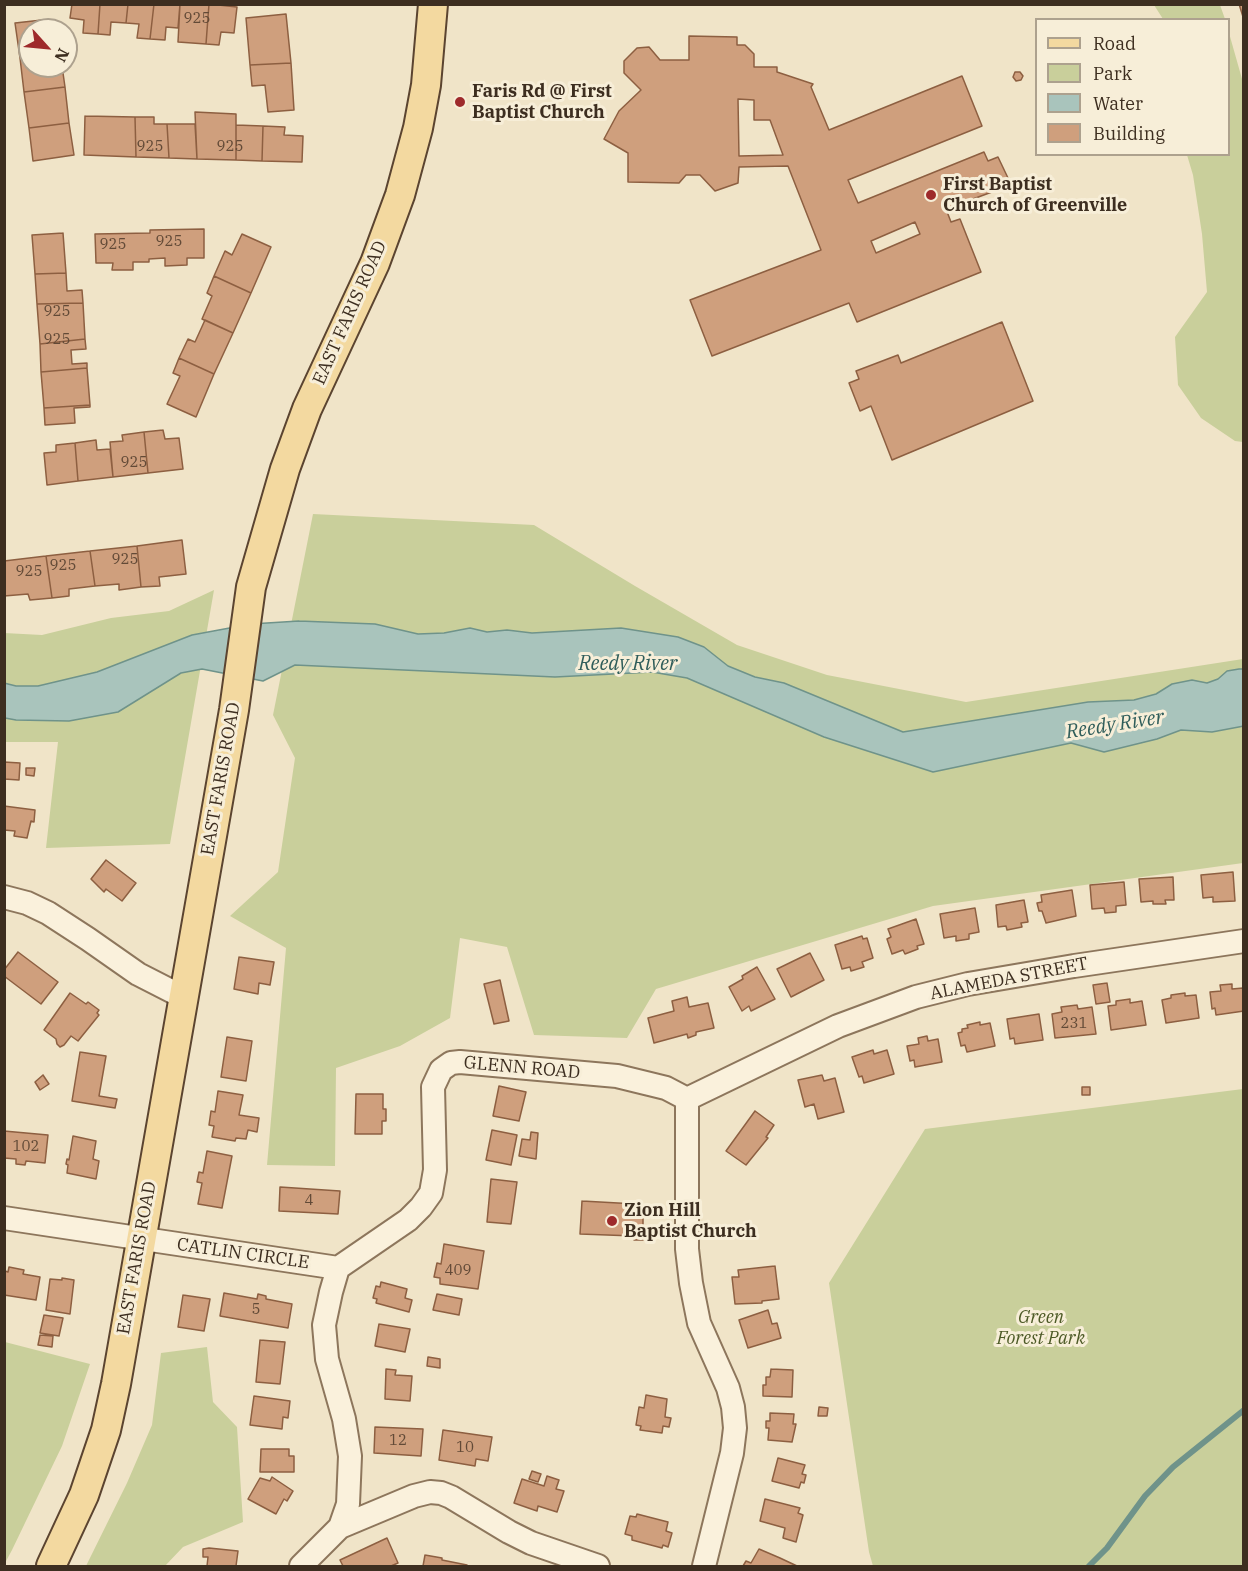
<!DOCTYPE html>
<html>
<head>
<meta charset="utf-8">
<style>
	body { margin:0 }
	#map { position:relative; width:1248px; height:1571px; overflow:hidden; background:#f0e4c8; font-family:"IBM Plex Serif",serif }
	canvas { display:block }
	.frame { position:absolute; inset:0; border:6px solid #3d2e20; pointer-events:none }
	.legend { position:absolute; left:1035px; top:18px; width:195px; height:138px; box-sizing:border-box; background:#f7eed8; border:2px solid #ada18e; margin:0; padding:8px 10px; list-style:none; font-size:18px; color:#3d2e20 }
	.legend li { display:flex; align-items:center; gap:12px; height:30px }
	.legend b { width:30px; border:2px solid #ada18e }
	.north { position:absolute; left:18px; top:18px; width:60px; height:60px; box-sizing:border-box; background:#f7eed8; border:2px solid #ada18e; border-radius:50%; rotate:117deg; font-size:16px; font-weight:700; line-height:24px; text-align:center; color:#3d2e20 }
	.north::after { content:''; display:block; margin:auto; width:21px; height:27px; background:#9e2a2b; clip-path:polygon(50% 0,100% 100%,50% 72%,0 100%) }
</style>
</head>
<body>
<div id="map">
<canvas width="1248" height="1571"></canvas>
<div class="frame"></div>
<ul class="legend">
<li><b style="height:8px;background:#f3d9a0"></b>Road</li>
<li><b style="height:16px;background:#c9cf9b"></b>Park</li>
<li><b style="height:16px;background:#a9c4bc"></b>Water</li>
<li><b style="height:16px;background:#cf9f7d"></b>Building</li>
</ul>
<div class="north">N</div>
</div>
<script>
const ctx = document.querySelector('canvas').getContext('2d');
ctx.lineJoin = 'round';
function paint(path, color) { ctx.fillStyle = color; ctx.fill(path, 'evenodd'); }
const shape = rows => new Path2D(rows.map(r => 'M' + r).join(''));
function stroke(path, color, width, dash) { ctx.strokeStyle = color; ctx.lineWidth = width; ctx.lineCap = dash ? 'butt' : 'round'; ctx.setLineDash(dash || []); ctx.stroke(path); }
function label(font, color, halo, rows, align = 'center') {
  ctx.font = font + ' "IBM Plex Serif",serif'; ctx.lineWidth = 6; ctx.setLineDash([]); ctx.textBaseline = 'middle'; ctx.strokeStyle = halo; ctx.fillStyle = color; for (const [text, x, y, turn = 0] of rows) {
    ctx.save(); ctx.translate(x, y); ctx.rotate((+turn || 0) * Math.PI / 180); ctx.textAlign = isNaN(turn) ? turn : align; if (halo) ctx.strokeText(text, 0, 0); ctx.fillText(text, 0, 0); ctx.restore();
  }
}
const green = shape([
	[1154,5,1220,5,1225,19,1163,19],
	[1229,33,1244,86,1243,442,1235,441,1201,418,1178,385,1175,337,1207,292,1202,234,1193,175,1187,155,1228,154],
	[313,514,534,525,635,586,737,645,827,675,966,702,1243,659,1243,863,933,906,656,989,627,1038,534,1035,507,947,460,938,450,1018,400,1046,336,1068,335,1166,267,1165,286,948,230,916,278,872,295,758,273,715],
	[214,590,170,844,46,848,58,742,5,742,4,633,42,635,111,618,169,611],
	[1243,1089,1243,1566,873,1566,869,1552,829,1283,925,1129],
	[5,1342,90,1364,62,1446,12,1550,5,1563],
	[207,1347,213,1402,237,1427,243,1522,183,1547,165,1566,86,1566,127,1483,152,1425,161,1353]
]);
const water = shape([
	[299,621,375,624,418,634,444,633,470,628,487,632,507,630,532,633,621,628,678,637,704,647,728,666,755,677,784,683,903,732,1088,702,1134,700,1156,694,1172,684,1192,680,1207,683,1218,679,1227,671,1239,669,1243,669,1244,726,1212,732,1181,730,1157,739,1104,752,1071,743,933,772,824,737,687,678,652,672,555,677,295,665,263,681,202,669,181,673,118,712,69,721,16,720,5,718,4,683,16,686,38,686,97,672,192,635,251,624,299,621]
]);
const stream = shape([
	[1089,1566,1107,1548,1145,1496,1173,1467,1244,1410]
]);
const building = shape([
	[72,4,100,4,98,34,83,33,84,20,70,18,72,4],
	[100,4,128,4,126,23,111,22,110,35,98,34,100,4],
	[128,4,154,4,150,39,137,38,139,24,126,23,128,4],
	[154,4,180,4,178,28,166,27,165,40,150,39,154,4],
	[180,4,209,4,206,44,178,42,180,4],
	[209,4,237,7,234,33,221,32,219,45,206,44,209,4],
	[1239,4,1244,4,1244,20,1239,4],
	[286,14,291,63,250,65,246,18,286,14],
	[42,20,43,30,30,30,30,57,20,58,15,23,42,20],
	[689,36,737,37,737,45,745,45,754,54,754,67,777,67,777,72,813,84,811,87,829,130,962,76,982,126,848,180,858,203,984,152,988,161,998,157,1008,178,997,183,1000,189,946,209,951,222,960,219,981,272,857,322,849,303,712,356,690,300,821,250,788,166,739,167,738,183,715,191,700,175,686,175,679,183,628,182,628,153,604,139,619,111,641,90,624,73,624,61,637,48,649,47,660,60,689,60,689,36],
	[738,99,754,100,754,120,770,120,783,155,739,156,738,99],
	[915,222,920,234,876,253,871,241,915,222],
	[30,57,30,66,62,66,65,87,24,92,20,58,30,57],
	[291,63,294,110,268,112,265,85,252,86,250,65,291,63],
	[1015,72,1020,72,1023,76,1021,80,1016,81,1013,77,1015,72],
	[65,87,69,123,29,128,24,92,65,87],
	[195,112,236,114,236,160,197,159,195,112],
	[85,116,135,117,136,157,84,155,85,116],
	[135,117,154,117,154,124,167,124,169,158,136,157,135,117],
	[69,123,74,155,33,161,29,128,69,123],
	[167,124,195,124,197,159,169,158,167,124],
	[236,125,263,126,262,161,236,160,236,125],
	[263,126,285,127,284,135,303,136,302,162,262,161,263,126],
	[204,229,204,258,187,258,187,265,165,266,165,258,149,259,149,262,133,262,133,270,112,270,113,263,96,263,95,234,150,233,150,230,204,229],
	[63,233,66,273,35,274,32,235,63,233],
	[242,234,271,247,251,293,214,276,225,251,232,255,242,234],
	[66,273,67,291,82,290,83,303,37,304,35,274,66,273],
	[214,276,251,293,233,333,202,319,212,296,207,293,214,276],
	[83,303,85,339,40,344,37,304,83,303],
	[205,320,233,333,214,374,179,358,188,339,195,342,205,320],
	[1002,322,1033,401,892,460,871,406,860,411,849,383,859,379,856,371,898,355,901,363,1002,322],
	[85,339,86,349,71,350,72,364,87,363,87,368,41,372,40,344,85,339],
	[179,358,214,374,196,417,167,404,180,376,173,373,179,358],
	[87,368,90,405,44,408,41,372,87,368],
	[90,405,90,407,74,408,75,423,45,425,44,408,90,405],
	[163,430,165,439,179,438,183,469,148,473,144,432,163,430],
	[144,432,148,473,113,477,110,442,123,441,122,435,144,432],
	[96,440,97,450,110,449,113,477,78,481,75,443,96,440],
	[75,443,78,481,47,485,44,453,56,452,56,445,75,443],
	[182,540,186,574,159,577,160,586,141,587,137,546,182,540],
	[137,546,141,587,119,590,119,584,95,586,90,551,137,546],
	[90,551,95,586,69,589,69,596,52,598,46,556,90,551],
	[46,556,52,598,30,600,28,594,4,596,4,561,46,556],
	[4,762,20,763,19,780,4,779,4,762],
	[26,768,35,768,34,776,26,775,26,768],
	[4,806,35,810,34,822,31,821,27,838,14,836,15,831,4,830,4,806],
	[106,860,136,883,122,901,106,889,104,892,91,879,106,860],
	[1233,872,1235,901,1213,902,1213,897,1203,898,1201,875,1233,872],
	[1173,877,1174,900,1165,900,1166,904,1153,904,1153,901,1141,902,1139,879,1173,877],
	[1124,882,1126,905,1116,906,1116,912,1105,913,1104,908,1092,909,1090,885,1124,882],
	[1072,890,1076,916,1046,923,1042,911,1039,911,1037,903,1042,902,1041,895,1072,890],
	[1024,900,1028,922,1021,923,1022,927,1007,930,1006,926,998,927,996,905,1024,900],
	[975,908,979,932,969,934,969,939,956,941,956,936,944,938,940,914,975,908],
	[916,919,924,944,917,946,918,949,905,954,903,950,892,954,887,939,891,937,888,929,916,919],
	[862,936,863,939,867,938,873,958,862,962,864,967,851,971,850,967,842,969,835,945,862,936],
	[18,952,58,982,41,1004,4,976,4,970,18,952],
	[810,953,824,980,791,997,777,969,810,953],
	[239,957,274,962,270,985,259,983,258,994,234,989,239,957],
	[757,967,775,999,751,1011,749,1006,742,1011,729,987,743,979,742,976,757,967],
	[500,980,509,1021,494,1024,484,984,500,980],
	[1107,983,1110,1002,1096,1004,1093,985,1107,983],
	[1232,984,1232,989,1243,988,1244,1011,1216,1015,1215,1008,1212,1009,1210,992,1221,991,1220,985,1232,984],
	[70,993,86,1004,88,1002,99,1010,97,1013,99,1015,78,1041,71,1036,64,1045,60,1047,57,1044,56,1039,44,1030,70,993],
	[1185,993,1185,996,1196,995,1199,1018,1166,1023,1162,1000,1171,998,1171,995,1185,993],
	[687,997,689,1007,708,1003,714,1028,696,1032,696,1035,688,1038,687,1034,654,1043,648,1018,674,1011,672,1001,687,997],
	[1130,999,1130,1003,1142,1001,1146,1025,1111,1030,1108,1006,1116,1005,1116,1001,1130,999],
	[1077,1005,1078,1009,1092,1007,1096,1034,1055,1038,1052,1014,1062,1012,1061,1007,1077,1005],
	[1039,1014,1043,1040,1015,1044,1014,1038,1010,1039,1007,1019,1039,1014],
	[980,1022,980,1025,990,1023,995,1046,967,1052,965,1045,961,1046,958,1033,962,1032,962,1029,968,1028,967,1025,980,1022],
	[927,1036,928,1041,938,1039,942,1062,915,1067,914,1060,910,1061,907,1046,919,1044,918,1038,927,1036],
	[227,1037,252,1041,246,1081,221,1077,227,1037],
	[873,1050,874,1054,887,1050,894,1074,864,1083,862,1076,859,1077,852,1057,873,1050],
	[80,1052,106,1056,99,1096,117,1099,115,1108,72,1101,80,1052],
	[43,1075,49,1084,40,1090,35,1082,43,1075],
	[822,1075,824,1081,835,1078,844,1112,818,1119,814,1104,805,1107,798,1080,822,1075],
	[499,1086,526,1092,519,1121,493,1116,499,1086],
	[1082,1087,1090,1087,1090,1095,1082,1095,1082,1087],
	[218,1091,243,1095,239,1115,259,1118,257,1132,248,1130,246,1139,236,1138,235,1141,212,1137,214,1126,209,1125,211,1111,215,1112,218,1091],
	[356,1094,383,1094,383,1109,386,1109,386,1121,382,1121,382,1134,355,1134,356,1094],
	[755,1111,774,1125,766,1137,768,1138,746,1165,726,1151,755,1111],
	[492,1130,517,1135,511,1165,486,1160,492,1130],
	[4,1131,48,1135,45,1163,26,1161,25,1165,16,1164,16,1159,4,1158,4,1131],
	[531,1132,538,1133,536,1159,519,1156,522,1139,530,1140,531,1132],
	[73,1136,96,1141,93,1159,99,1161,96,1179,67,1173,68,1165,66,1164,67,1159,69,1160,73,1136],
	[207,1151,232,1156,222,1208,198,1204,202,1183,197,1182,199,1172,203,1173,207,1151],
	[491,1179,517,1182,511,1224,487,1222,491,1179],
	[280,1187,340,1191,338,1214,279,1211,280,1187],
	[582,1201,636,1204,635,1208,643,1208,643,1240,634,1240,634,1236,580,1234,582,1201],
	[444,1244,484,1251,478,1289,440,1284,440,1278,434,1277,437,1263,441,1264,444,1244],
	[775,1266,779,1299,762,1301,762,1303,735,1304,732,1277,739,1277,738,1270,775,1266],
	[9,1267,24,1270,23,1274,40,1277,36,1300,4,1295,4,1276,5,1271,8,1272,9,1267],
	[62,1278,74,1280,70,1314,46,1310,50,1279,62,1280,62,1278],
	[381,1282,407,1289,405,1298,412,1300,409,1312,376,1303,377,1299,373,1298,376,1286,380,1287,381,1282],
	[224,1293,257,1299,258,1294,266,1296,266,1299,292,1304,288,1328,220,1316,224,1293],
	[437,1294,462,1299,459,1315,433,1310,437,1294],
	[183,1295,210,1299,204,1331,178,1327,183,1295],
	[768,1310,772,1324,777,1323,781,1338,748,1348,739,1320,768,1310],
	[44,1315,63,1318,59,1336,40,1333,44,1315],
	[379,1324,410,1329,405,1352,375,1346,379,1324],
	[40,1335,53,1336,52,1347,38,1345,40,1335],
	[260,1340,285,1342,280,1384,256,1382,260,1340],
	[428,1357,440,1359,440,1368,427,1366,428,1357],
	[386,1369,396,1370,395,1375,412,1376,410,1401,385,1399,386,1369],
	[771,1369,793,1370,792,1397,763,1396,763,1385,766,1385,766,1377,770,1377,771,1369],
	[646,1395,667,1399,665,1417,671,1418,669,1427,663,1426,662,1433,640,1430,641,1426,636,1425,639,1407,644,1408,646,1395],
	[254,1396,290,1401,288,1418,283,1417,282,1429,250,1425,254,1396],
	[819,1407,828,1408,827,1416,818,1416,819,1407],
	[770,1413,794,1414,793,1424,796,1424,792,1442,768,1440,769,1428,766,1428,766,1421,770,1421,770,1413],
	[375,1427,423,1429,421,1456,374,1453,375,1427],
	[443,1430,492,1437,488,1461,476,1459,475,1466,439,1460,443,1430],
	[261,1449,289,1449,289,1456,294,1456,294,1472,260,1472,261,1449],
	[778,1458,805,1465,802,1474,806,1475,804,1483,801,1482,799,1488,772,1481,778,1458],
	[532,1471,541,1474,538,1482,529,1479,532,1471],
	[547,1476,559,1480,556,1489,564,1491,557,1512,538,1506,537,1511,514,1503,522,1479,544,1486,547,1476],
	[272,1477,293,1491,287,1501,284,1499,276,1514,248,1499,260,1478,270,1481,272,1477],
	[765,1499,800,1508,798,1513,803,1515,796,1542,783,1538,785,1528,760,1521,765,1499],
	[637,1514,668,1522,666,1531,672,1533,668,1547,663,1545,662,1548,632,1540,632,1536,625,1534,630,1516,636,1517,637,1514],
	[387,1538,398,1563,391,1566,343,1566,340,1560,387,1538],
	[209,1548,238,1551,236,1566,207,1566,208,1557,203,1557,203,1549,209,1548],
	[759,1549,780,1558,797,1566,743,1566,746,1561,751,1563,759,1549],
	[425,1555,442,1558,442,1560,467,1565,467,1566,423,1566,425,1555]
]);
const minor = shape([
	[4,897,27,903,48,913,88,939,138,974,183,997],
	[687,1099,838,1026,916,997,968,984,1074,966,1244,941],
	[687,1099,687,1249,691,1283,699,1323,728,1388,733,1407,735,1428,732,1453,704,1566],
	[4,1218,338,1268],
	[340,1527,414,1496,430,1492,441,1493,451,1497,509,1532,531,1543,598,1566],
	[301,1566,340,1527,348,1504,350,1456,344,1419,327,1359,324,1325,331,1292,338,1268,408,1220,421,1207,431,1193,435,1170,433,1087,441,1070,451,1063,460,1062,617,1076,666,1088,687,1099]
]);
const major = shape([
	[51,1566,84,1495,106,1430,116,1384,234,710,251,587,285,469,307,409,375,263,400,195,418,128,426,85,433,4]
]);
const markers = [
	[460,102,6,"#9e2a2b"],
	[931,195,6,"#9e2a2b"],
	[612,1221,6,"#9e2a2b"]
];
const numberNames = [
	["925",197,19],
	["925",150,147],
	["925",230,147],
	["925",169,242],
	["925",113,245],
	["925",57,312],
	["925",57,340],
	["925",134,463],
	["925",125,560],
	["925",63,566],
	["925",29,572],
	["231",1074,1024],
	["102",26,1147],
	["4",309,1201],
	["409",458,1271],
	["5",256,1310],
	["12",398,1441],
	["10",465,1448]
];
const poiNames = [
	["Faris Rd @ First",472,92],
	["Baptist Church",472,113],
	["First Baptist",943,185],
	["Church of Greenville",943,206],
	["Zion Hill",624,1211],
	["Baptist Church",624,1232]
];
const streetNames = [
	["EAST FARIS ROAD",350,313,-66],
	["EAST FARIS ROAD",221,779,-80],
	["ALAMEDA STREET",1009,979,-11],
	["GLENN ROAD",522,1068,5],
	["CATLIN CIRCLE",243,1254,8],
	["EAST FARIS ROAD",137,1258,-80]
];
const parkNames = [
	["Green",1041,1318],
	["Forest Park",1041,1339]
];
const waterNames = [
	["Reedy River",628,664],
	["Reedy River",1115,725,-9]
];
paint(green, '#c9cf9b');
paint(water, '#a9c4bc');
stroke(water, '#6f938a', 1.5);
stroke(stream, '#6f938a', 6);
paint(building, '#cf9f7d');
stroke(building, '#8d5f41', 1.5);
stroke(minor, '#8d765c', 26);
stroke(major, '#5b4430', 32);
stroke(minor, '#faf1dc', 22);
stroke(major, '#f3d9a0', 28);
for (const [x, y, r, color] of markers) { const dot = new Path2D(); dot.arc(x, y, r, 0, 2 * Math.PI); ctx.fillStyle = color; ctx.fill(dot); stroke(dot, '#f7eed8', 2); }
label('15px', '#624a37', null, numberNames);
label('bold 18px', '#3d2e20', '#f7eed8', poiNames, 'left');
label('18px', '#3d2e20', '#f7eed8', streetNames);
label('italic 18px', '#4d5a26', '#f7eed8', parkNames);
label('italic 20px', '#2f5d5a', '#f7eed8', waterNames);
</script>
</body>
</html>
